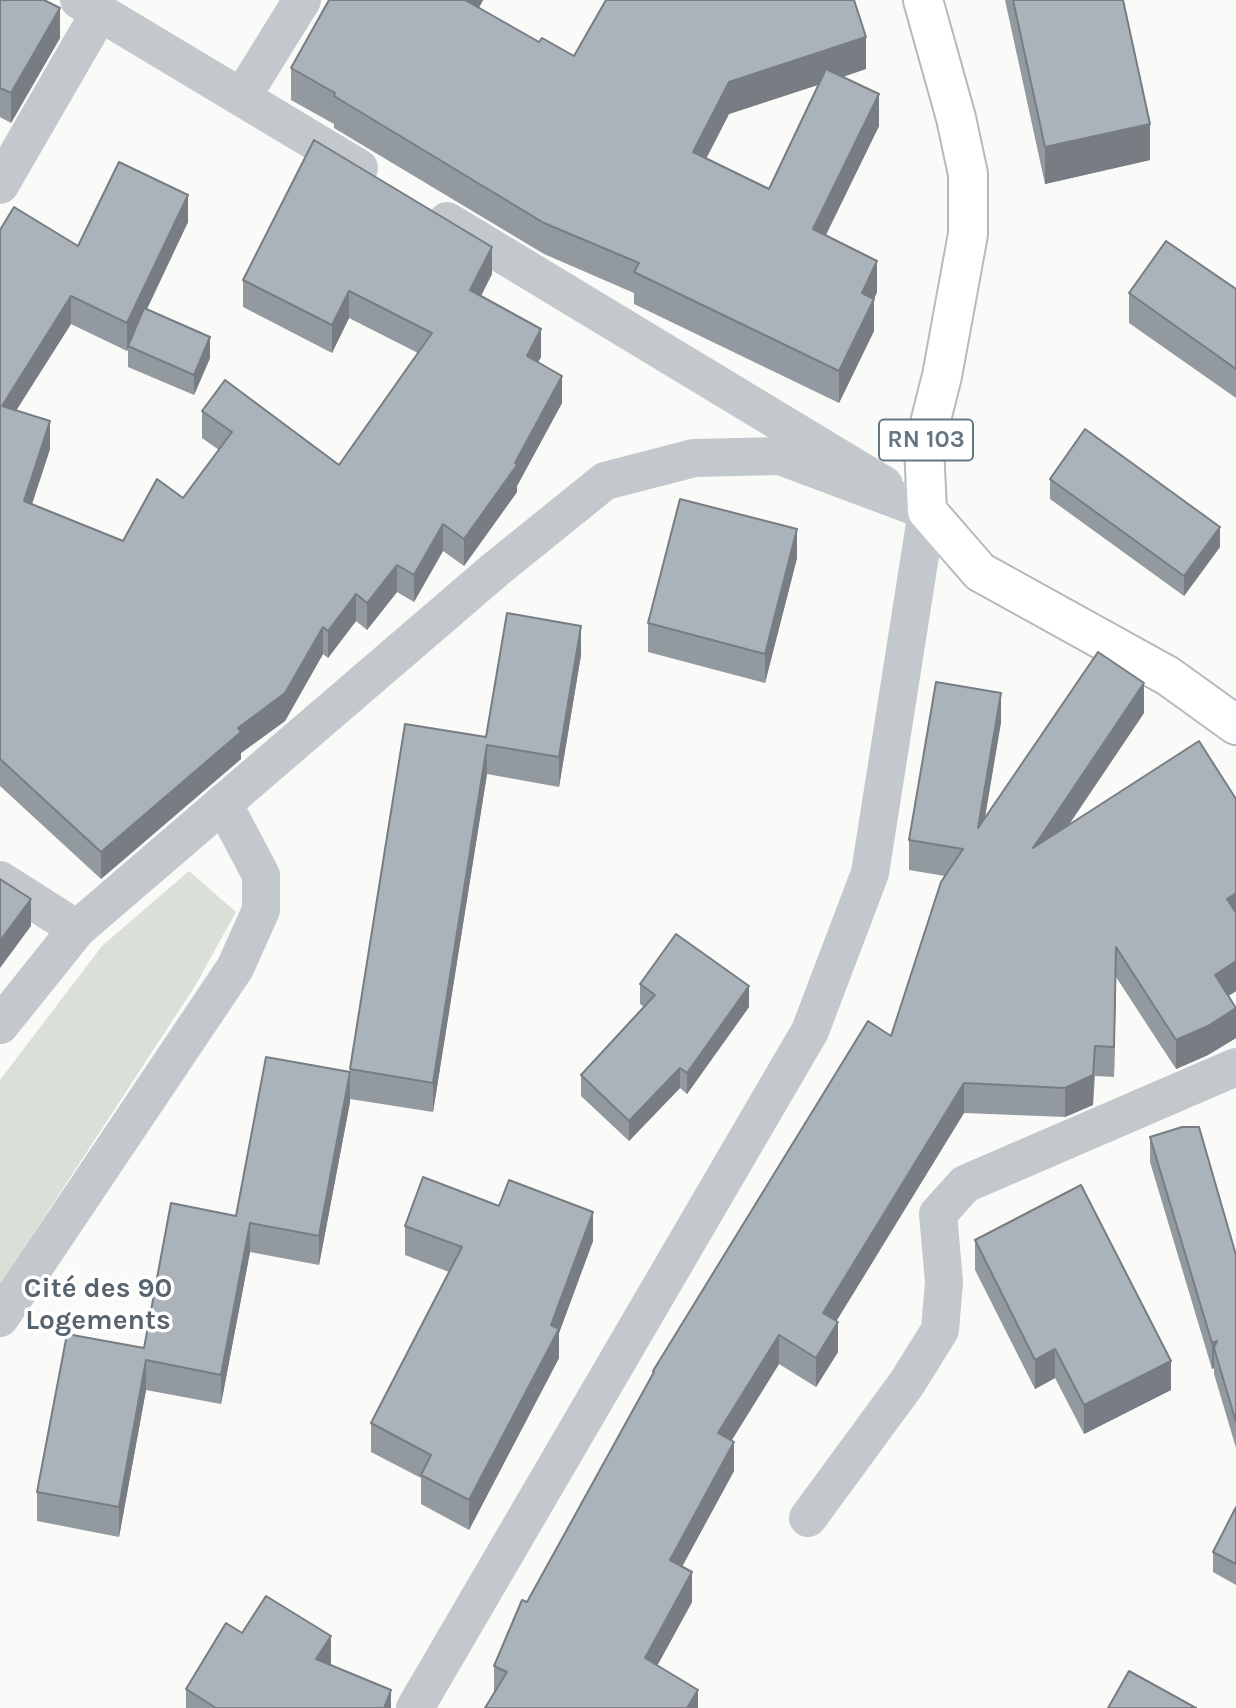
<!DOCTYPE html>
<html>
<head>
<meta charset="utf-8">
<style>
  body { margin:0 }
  canvas { display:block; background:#fafaf8 }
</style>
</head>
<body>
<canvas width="1236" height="1708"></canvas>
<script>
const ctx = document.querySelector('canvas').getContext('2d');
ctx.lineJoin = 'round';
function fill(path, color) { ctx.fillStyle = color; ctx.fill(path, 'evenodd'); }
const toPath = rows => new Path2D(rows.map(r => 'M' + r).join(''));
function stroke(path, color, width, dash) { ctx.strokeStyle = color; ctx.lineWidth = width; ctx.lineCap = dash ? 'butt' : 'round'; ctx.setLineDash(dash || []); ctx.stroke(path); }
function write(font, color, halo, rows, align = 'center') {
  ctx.font = font + ' Karla,sans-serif'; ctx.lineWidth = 7; ctx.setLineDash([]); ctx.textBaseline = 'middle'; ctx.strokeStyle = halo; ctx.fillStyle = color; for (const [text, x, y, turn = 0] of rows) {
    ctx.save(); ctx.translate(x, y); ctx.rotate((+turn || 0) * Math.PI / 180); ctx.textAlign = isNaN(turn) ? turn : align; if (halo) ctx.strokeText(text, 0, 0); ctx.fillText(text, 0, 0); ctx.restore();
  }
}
fill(toPath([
  [189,871,236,912,195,986,0,1285,0,1080,102,946]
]), '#dadfd7');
const primary = toPath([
  [923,0,956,118,968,174,968,234,942,376,924,447,927,511,980,572,1168,676,1236,725]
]);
stroke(primary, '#b5babe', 42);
stroke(toPath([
  [79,0,359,168],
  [242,97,302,0],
  [0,185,100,12],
  [447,221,884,485],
  [0,880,77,929],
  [0,1318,235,968,261,910,261,875,223,803],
  [808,1518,907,1383,940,1330,944,1282,938,1214,965,1184,1236,1067]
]), '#c3c8cc', 38);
stroke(toPath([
  [0,1025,77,929,496,569,605,481,694,458,780,456,927,511,870,873,810,1031,415,1708]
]), '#c3c8cc', 38);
stroke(primary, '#fff', 38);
fill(toPath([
  [0,0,60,38,11,123,0,117],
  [329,0,483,0,479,8,539,42,574,56,866,69,843,77,879,126,826,235,877,292,874,299,874,331,839,403,634,304,634,293,544,254,334,128,334,124,291,100,291,68],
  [818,85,769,189,706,159,729,114],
  [1005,0,1123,0,1150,160,1045,184],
  [188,222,147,309,210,358,194,395,128,367,128,348,127,351,71,324,16,410,50,449,32,504,123,541,183,498,219,450,202,438,202,411,339,465,418,353,349,318,332,353,243,307,243,280,492,274,481,296,541,357,538,362,562,403,517,486,517,492,464,566,443,551,414,602,397,592,367,630,356,621,328,658,323,654,285,721,241,753,241,759,101,879,0,786,0,230,78,246],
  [1236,289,1236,398,1129,323,1129,293],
  [1050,479,1220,547,1184,596,1050,499],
  [797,558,765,683,648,652,648,623],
  [581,655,559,787,487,774,433,1112,350,1099,350,1069,486,737],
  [1144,713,1068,826,1236,799,1236,991,1228,996,1236,1038,1208,1055,1176,1069,1116,977,1114,1077,1095,1076,1093,1105,1065,1117,964,1113,836,1321,838,1352,816,1387,779,1364,732,1440,734,1471,682,1566,692,1602,657,1666,698,1708,494,1694,494,1666,527,1602,653,1375,653,1371,891,1036,945,876,909,870,909,840,1001,722,985,818],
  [640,984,749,1007,687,1094,680,1088,629,1141,581,1096,581,1075,644,1007,640,1004],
  [350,1102,319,1265,250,1252,221,1404,146,1390,119,1537,37,1521,37,1492,144,1348,236,1216],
  [1150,1137,1236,1255,1236,1448,1214,1374,1214,1368,1212,1369,1150,1162],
  [405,1226,593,1241,559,1333,559,1358,469,1530,421,1504,421,1478,371,1452,371,1423,449,1272,405,1255],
  [975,1240,1171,1390,1084,1434,1055,1378,1035,1389,975,1270],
  [1236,1507,1236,1585,1213,1572,1213,1552],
  [242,1633,331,1665,391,1708,186,1708,186,1689]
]), '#929a9f');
fill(toPath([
  [465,0,483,0,465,32],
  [60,8,60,38,11,123,11,93],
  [866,37,866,69,729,114,693,184,693,152,729,82],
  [879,94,879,126,813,261,813,229],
  [1150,124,1150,160,1045,184,1045,147],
  [188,195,188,222,127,351,127,323],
  [492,247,492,274,470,317,470,290],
  [877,261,877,292,862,325,862,293],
  [349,291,349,318,332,353,332,325],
  [71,296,71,324,2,433,2,406],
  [874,299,874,331,839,403,839,371],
  [541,329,541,357,527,383,527,356],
  [210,337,210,358,194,395,194,375],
  [562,376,562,403,517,486,517,492,464,566,464,539,515,463],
  [50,421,50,449,24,528,24,501],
  [443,524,443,551,414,602,414,575],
  [1220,527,1220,547,1184,596,1184,576],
  [797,529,797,558,765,683,765,654],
  [397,565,397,592,367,630,367,603],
  [356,594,356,621,328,658,328,631],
  [581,626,581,655,559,787,559,757],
  [323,627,323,654,285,721,241,753,241,759,101,879,101,852,238,728],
  [1144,683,1144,713,1033,878,1033,848],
  [1001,693,1001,722,978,857,978,828],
  [487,745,487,774,433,1112,433,1083],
  [1236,893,1236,922,1227,899],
  [31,899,31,926,0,968,0,941],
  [1116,947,1116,977,1114,1077,1114,1047],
  [1236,961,1236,991,1215,1005,1215,975],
  [749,986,749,1007,687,1094,687,1073],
  [1236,1008,1236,1038,1208,1055,1176,1069,1176,1040],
  [1095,1046,1093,1105,1065,1117,1065,1088],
  [680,1068,680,1088,629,1141,629,1121],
  [350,1072,350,1102,319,1265,319,1236],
  [964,1083,964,1113,823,1343,823,1313],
  [593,1212,593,1241,559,1333,559,1358,469,1530,469,1500,551,1325],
  [250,1223,250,1252,221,1404,221,1375],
  [838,1322,838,1352,816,1387,816,1358],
  [779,1335,779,1364,718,1462,718,1433],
  [1217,1341,1214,1348,1214,1368,1212,1369,1212,1343],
  [1055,1349,1055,1378,1035,1389,1035,1360],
  [146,1360,146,1390,119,1537,119,1507],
  [1171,1361,1171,1390,1084,1434,1084,1405],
  [734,1442,734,1471,670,1589,670,1560],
  [692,1572,692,1602,645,1688,645,1658],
  [331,1636,331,1665,316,1659],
  [391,1690,391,1708,384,1708],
  [698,1690,698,1708,687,1708]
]), '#777d82');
const building = toPath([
  [0,0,44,0,60,8,11,93,0,88,0,0],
  [329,0,465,0,539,42,542,38,574,56,606,0,854,0,866,37,729,82,693,152,769,189,826,69,879,94,813,229,877,261,862,293,874,299,839,371,634,272,639,263,544,223,334,96,335,93,291,68,329,0],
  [1013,0,1123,0,1150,124,1045,147,1013,0],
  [314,140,492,247,470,290,541,329,527,356,562,376,515,463,517,465,464,539,443,524,414,575,397,565,367,603,356,594,328,631,323,627,285,693,238,728,241,732,101,852,0,759,0,230,14,207,78,246,119,162,188,195,127,323,71,296,2,406,50,421,24,501,123,541,157,479,183,498,232,432,202,411,225,380,339,465,432,333,349,291,332,325,243,280,314,140],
  [1166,241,1236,289,1236,369,1129,293,1166,241],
  [144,308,210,337,194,375,128,346,144,308],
  [1085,429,1220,527,1184,576,1050,479,1085,429],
  [680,499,797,529,765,654,648,623,680,499],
  [507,613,581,626,559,757,487,745,433,1083,350,1069,405,724,486,737,507,613],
  [1098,652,1144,683,1033,848,1199,741,1236,799,1236,893,1227,899,1236,913,1236,961,1215,975,1236,1008,1208,1026,1176,1040,1116,947,1114,1047,1095,1046,1093,1075,1065,1088,964,1083,823,1313,838,1322,816,1358,779,1335,718,1433,734,1442,670,1560,692,1572,645,1658,698,1690,687,1708,485,1708,507,1672,494,1666,522,1600,527,1602,654,1372,653,1371,868,1021,891,1036,941,882,963,849,909,840,936,682,1001,693,978,828,1098,652],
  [0,879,31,899,0,941,0,879],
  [676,934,749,986,687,1073,680,1068,629,1121,581,1075,655,995,640,984,676,934],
  [266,1057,350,1072,319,1236,250,1223,221,1375,146,1360,119,1507,37,1492,67,1334,144,1348,171,1203,236,1216,266,1057],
  [1182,1127,1199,1127,1236,1255,1236,1422,1214,1348,1217,1341,1212,1343,1150,1137,1182,1127],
  [423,1177,499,1206,509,1180,593,1212,551,1325,559,1329,469,1500,421,1475,431,1455,371,1423,462,1247,405,1226,423,1177],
  [1081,1185,1171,1361,1084,1405,1055,1349,1035,1360,975,1240,1081,1185],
  [1236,1507,1236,1564,1213,1552,1236,1507],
  [266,1596,331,1636,316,1659,391,1690,384,1708,216,1708,186,1689,226,1623,242,1633,266,1596],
  [1129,1671,1196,1708,1108,1708,1129,1671]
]);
fill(building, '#aab3b9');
stroke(building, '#777d82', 2);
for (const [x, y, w] of [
  [926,440,94]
]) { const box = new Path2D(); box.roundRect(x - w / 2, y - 20.5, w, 41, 5); ctx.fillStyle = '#fff'; ctx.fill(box); stroke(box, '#657683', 2); }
write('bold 24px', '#657683', null, [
  ["RN 103",926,440]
]);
write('bold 28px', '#57646e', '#fff', [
  ["Cité des 90",98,1289],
  ["Logements",98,1321]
]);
</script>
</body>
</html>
